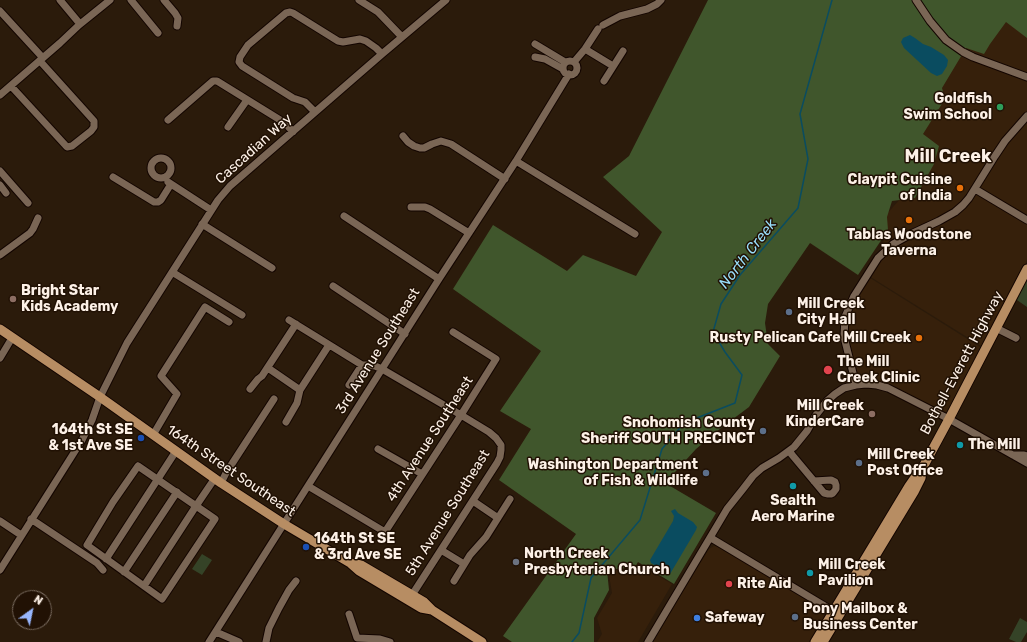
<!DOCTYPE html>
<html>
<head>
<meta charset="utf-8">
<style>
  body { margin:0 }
  #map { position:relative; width:1027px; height:642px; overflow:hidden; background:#2b1b0b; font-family:Rubik,sans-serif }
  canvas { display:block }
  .north { position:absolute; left:12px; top:590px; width:40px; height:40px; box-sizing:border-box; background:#211104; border:1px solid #796b5f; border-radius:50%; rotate:33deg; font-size:11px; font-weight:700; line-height:16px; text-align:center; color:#fdf1e7 }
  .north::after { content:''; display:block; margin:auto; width:14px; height:18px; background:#98b6fd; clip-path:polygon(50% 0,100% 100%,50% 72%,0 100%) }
</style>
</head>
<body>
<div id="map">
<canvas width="1027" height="642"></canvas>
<div class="north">N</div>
</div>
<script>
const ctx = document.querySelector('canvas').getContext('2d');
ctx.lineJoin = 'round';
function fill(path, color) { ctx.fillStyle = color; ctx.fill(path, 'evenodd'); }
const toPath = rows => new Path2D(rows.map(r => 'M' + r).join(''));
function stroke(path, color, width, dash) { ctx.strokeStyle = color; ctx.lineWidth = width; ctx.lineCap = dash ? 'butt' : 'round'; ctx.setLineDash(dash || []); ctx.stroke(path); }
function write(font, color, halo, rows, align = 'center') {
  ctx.font = font + ' Rubik,sans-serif'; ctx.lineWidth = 3; ctx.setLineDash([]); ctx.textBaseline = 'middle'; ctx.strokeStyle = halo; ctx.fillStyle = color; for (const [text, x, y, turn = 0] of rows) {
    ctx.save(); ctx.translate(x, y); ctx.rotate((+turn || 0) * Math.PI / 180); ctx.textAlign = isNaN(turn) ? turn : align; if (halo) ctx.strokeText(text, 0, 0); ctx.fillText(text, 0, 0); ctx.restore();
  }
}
fill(toPath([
  [1027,5,1027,259,1025,267,983,347,869,276,878,261,882,244,887,234,884,217,902,197,917,125,964,43],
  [867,276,985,350,949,419,888,388,856,385,844,337,845,317],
  [714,546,718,547,820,608,823,611,824,618,810,642,651,642,709,549],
  [638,564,672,584,638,642,597,642,602,634,597,618,612,593,609,575,611,571,635,568]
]), '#36200b');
fill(toPath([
  [1027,274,1027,307,1014,298],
  [202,554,212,560,202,575,192,569],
  [1020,618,1027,622,1027,632,1021,642,1016,642,1009,639]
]), '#354327');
fill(toPath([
  [708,0,1027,0,1027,38,1006,22,990,44,984,54,966,48,942,88,945,99,923,134,939,146,934,164,915,198,892,201,887,217,888,230,858,275,810,243,768,304,765,323,768,344,780,356,749,407,721,428,696,449,665,483,716,513,674,584,638,562,635,567,607,570,609,590,594,618,594,642,512,642,503,636,576,534,499,480,531,429,500,411,541,351,453,289,493,225,567,271,583,255,636,276,662,232,603,177,629,156]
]), '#40562c');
fill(toPath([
  [910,35,915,38,923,44,931,47,944,55,948,60,947,66,942,74,937,76,931,73,904,48,901,42,903,38],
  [675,509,678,513,693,522,697,527,696,530,670,574,651,563,650,560,673,521,674,516,671,511]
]), '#0a4c60');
stroke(toPath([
  [572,642,579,633,591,578,640,520,662,449,684,423,735,403,742,375,725,352,713,332,721,304,740,275,798,208,808,159,800,114,832,0]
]), '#0a4c60', 1.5);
const minor = toPath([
  [60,0,80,24],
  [131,0,158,33],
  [164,0,175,13,178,18,177,26],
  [359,0,378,12,402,37],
  [916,0,930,21,946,40,963,52,973,57,1027,77],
  [0,11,43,58],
  [603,25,620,16,647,9,657,4,661,0],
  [535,44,565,62],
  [585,49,613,66],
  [535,57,545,59,563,69],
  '563 68a7 7 0 1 1 14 0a7 7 0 1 1-14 0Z',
  [574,62,585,49,598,29],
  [604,81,623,51],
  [11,86,67,147,72,146,91,131,94,127,94,121,40,61],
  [0,95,60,43,79,25,110,0],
  [315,112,305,102,293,98,242,66,239,62,240,57,248,45,286,13,290,12,293,13,338,41,343,42,360,39,366,41,376,48,382,54],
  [168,120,213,81,217,81,285,123,293,132],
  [228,127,247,100],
  [403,136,408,142,414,146,420,148,424,148,432,144,441,141,451,144,505,179],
  '151 168a10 10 0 1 1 20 0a10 10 0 1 1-20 0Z',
  [516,161,635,234],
  [0,171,28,203],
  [113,177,154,202,158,202,161,200,171,184],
  [168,182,211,210],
  [0,185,6,193],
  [975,189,1027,220],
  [411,207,425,207,430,209,469,233],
  [344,216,439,279],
  [202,224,272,268],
  [0,255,30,233,33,229,38,218],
  [172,272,242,315],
  [333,286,405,334],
  [289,320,362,365,368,365,375,366,382,369,461,415,489,432,496,438,501,445,501,450,500,457,497,463,412,595],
  [996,328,1016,338],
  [0,358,12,338],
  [268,368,300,390],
  [349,385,362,365],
  [856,385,844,337,845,317,854,296,878,258,893,244,913,233,939,221,955,212,963,205,969,198,995,156,1005,141,1027,116],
  [250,389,258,379,262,376,296,324],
  [286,422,297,403,300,390,329,345],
  [153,435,177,394,161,376,205,307,229,322],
  [378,449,422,474],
  [789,451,793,456,824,493,828,494,831,494,833,493,836,489,836,485,835,482,831,480,814,481],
  [1013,455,1024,455,1027,456],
  [138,466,215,519,162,599,87,545,113,502,138,466],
  [221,483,226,473,274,399],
  [308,486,385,532,461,415,496,359,453,332],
  [473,501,498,518],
  [31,519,97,563,103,570],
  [0,521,21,535],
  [711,538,833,611],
  [441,550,464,564],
  [106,559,176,451],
  [0,570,82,440,92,420,100,397,127,343,218,200,230,186,382,54,446,0],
  [124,572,177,492],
  [454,581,470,555,486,537,510,499],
  [144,586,196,506,215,478],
  [349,614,357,638,380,639,390,642],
  [216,632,239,642],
  [209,642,439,279,516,161,569,74],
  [266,642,269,628,279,608,289,590,296,581],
  [648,642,727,509,743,489,753,476,762,468,779,458,794,447,807,431,816,415,827,401,835,394,844,388,856,385,866,384,877,385,888,388,949,419,1027,463]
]);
const major = toPath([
  [0,329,100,397,221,483,284,524,350,563,359,571,421,608,432,610],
  [350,563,361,565,424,602,432,610,482,642],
  [815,642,909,486,916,476,922,469,949,419,1027,269],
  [823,642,914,492,921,478,922,472]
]);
stroke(minor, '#130500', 9);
stroke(major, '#130500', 11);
stroke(minor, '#7a6655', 7);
stroke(major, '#b78d63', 9);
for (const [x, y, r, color] of [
  [1000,107,4,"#2e9e5b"],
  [960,188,4,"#e8710a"],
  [909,220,4,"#e8710a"],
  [13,299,4,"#8d6e63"],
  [789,312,4,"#5c6f8a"],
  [919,338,4,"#e8710a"],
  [828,370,5,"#e0444e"],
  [872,414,4,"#8d6e63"],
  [763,431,4,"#5c6f8a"],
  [141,438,4,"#1a4fb4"],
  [960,445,4,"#0f9aa8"],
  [859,463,4,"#5c6f8a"],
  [706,473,4,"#5c6f8a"],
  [793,486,4,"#0f9aa8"],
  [306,547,4,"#1a4fb4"],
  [516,562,4,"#6b7280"],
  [810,573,4,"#0f9aa8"],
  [729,584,4,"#e0444e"],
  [795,617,4,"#5c6f8a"],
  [697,618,4,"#3f7fe0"]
]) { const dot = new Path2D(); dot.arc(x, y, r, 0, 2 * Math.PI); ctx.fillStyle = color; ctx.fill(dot); stroke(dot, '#211104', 1.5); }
write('bold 14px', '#fdf1e7', '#211104', [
  ["Goldfish",992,99,"right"],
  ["Swim School",992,115,"right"],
  ["Claypit Cuisine",952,180,"right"],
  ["of India",952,196,"right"],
  ["Tablas Woodstone",909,235,"center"],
  ["Taverna",909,251,"center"],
  ["Bright Star",21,291],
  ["Kids Academy",21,307],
  ["Mill Creek",797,304],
  ["City Hall",797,320],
  ["Rusty Pelican Cafe Mill Creek",911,338,"right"],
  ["The Mill",837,362],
  ["Creek Clinic",837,378],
  ["Mill Creek",864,406,"right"],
  ["KinderCare",864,422,"right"],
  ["Snohomish County",755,423,"right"],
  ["Sheriff SOUTH PRECINCT",755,439,"right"],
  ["164th St SE",133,430,"right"],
  ["& 1st Ave SE",133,446,"right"],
  ["The Mill",968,445],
  ["Mill Creek",867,455],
  ["Post Office",867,471],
  ["Washington Department",698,465,"right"],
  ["of Fish & Wildlife",698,481,"right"],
  ["Sealth",793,501,"center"],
  ["Aero Marine",793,517,"center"],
  ["164th St SE",314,539],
  ["& 3rd Ave SE",314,555],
  ["North Creek",524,554],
  ["Presbyterian Church",524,570],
  ["Mill Creek",818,565],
  ["Pavilion",818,581],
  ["Rite Aid",737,584],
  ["Pony Mailbox &",803,609],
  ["Business Center",803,625],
  ["Safeway",705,618]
], 'left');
write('14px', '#fdf1e7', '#211104', [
  ["Cascadian Way",254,149,-42],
  ["3rd Avenue Southeast",378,351,-58],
  ["Bothell-Everett Highway",962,363,-62],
  ["4th Avenue Southeast",430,439,-57],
  ["164th Street Southeast",231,471,34],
  ["5th Avenue Southeast",448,513,-58]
]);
write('italic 15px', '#98ddf9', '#211104', [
  ["North Creek",748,254,-52]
]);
write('bold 18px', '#fdf1e7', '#211104', [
  ["Mill Creek",948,157]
]);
</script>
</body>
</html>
